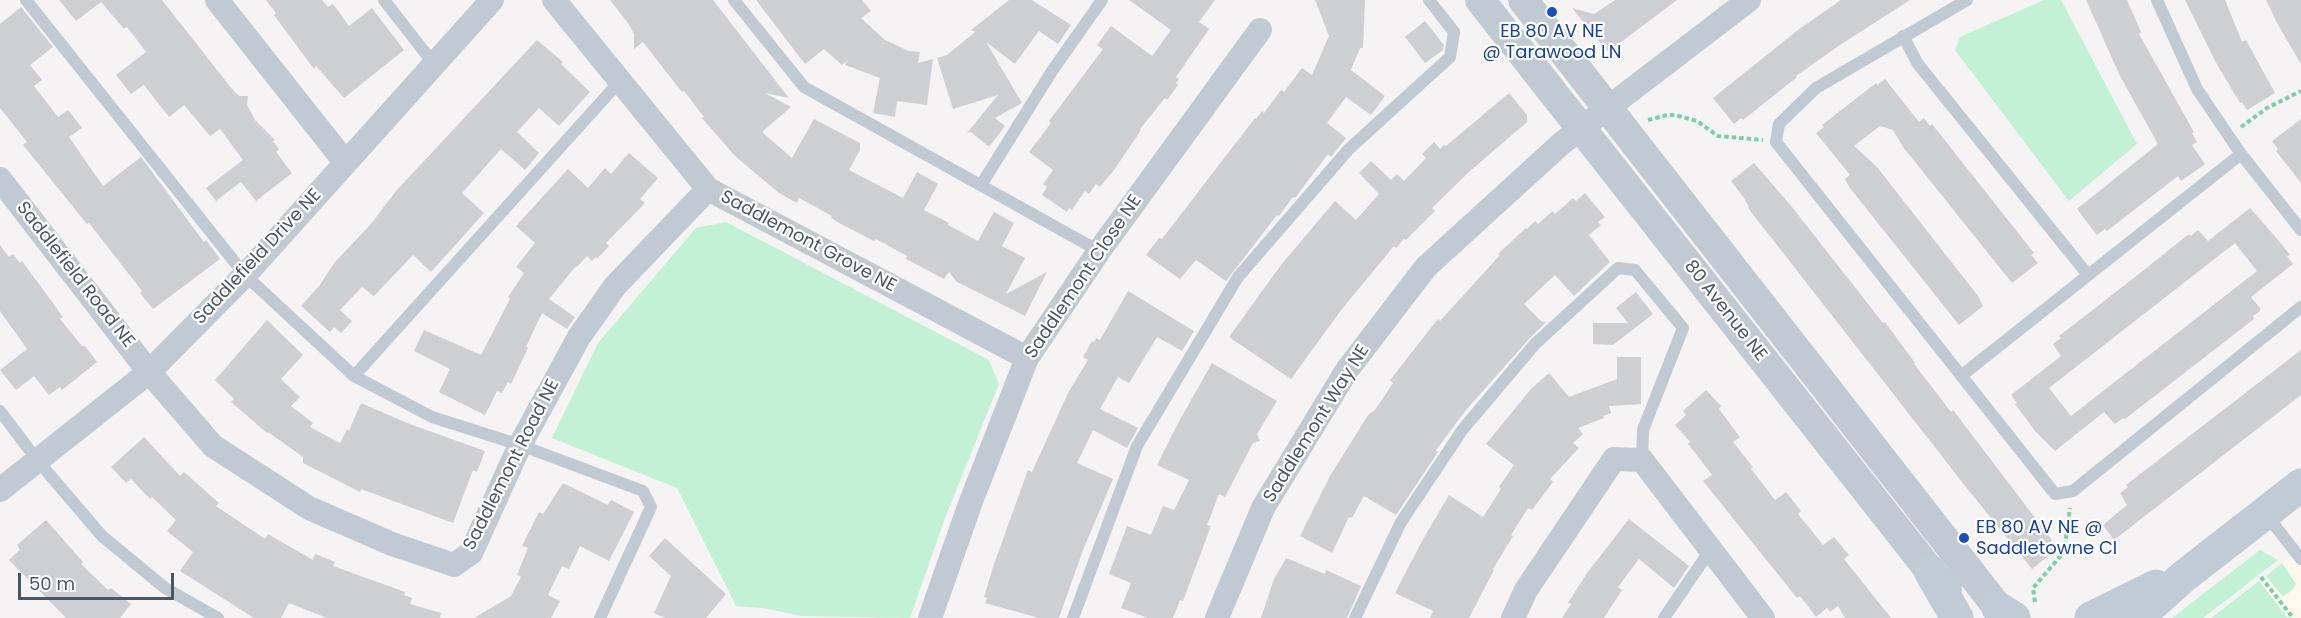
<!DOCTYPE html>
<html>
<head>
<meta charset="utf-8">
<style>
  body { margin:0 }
  #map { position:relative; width:2301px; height:618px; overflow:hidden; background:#f5f3f3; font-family:Poppins,sans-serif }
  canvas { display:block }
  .scale { position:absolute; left:18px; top:573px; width:156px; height:27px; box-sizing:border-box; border:3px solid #4a5661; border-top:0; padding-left:8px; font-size:18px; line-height:21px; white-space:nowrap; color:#4a5661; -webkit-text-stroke:4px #fff; paint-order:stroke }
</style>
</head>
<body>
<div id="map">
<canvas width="2301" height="618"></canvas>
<div class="scale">50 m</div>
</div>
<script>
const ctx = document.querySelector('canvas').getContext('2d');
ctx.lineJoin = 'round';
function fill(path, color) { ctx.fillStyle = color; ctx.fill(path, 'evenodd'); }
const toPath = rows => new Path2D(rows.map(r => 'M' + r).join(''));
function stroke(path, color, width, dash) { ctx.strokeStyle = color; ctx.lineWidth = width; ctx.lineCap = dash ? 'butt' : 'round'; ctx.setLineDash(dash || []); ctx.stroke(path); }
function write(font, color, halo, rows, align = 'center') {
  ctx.font = font + ' Poppins,sans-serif'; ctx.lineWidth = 4.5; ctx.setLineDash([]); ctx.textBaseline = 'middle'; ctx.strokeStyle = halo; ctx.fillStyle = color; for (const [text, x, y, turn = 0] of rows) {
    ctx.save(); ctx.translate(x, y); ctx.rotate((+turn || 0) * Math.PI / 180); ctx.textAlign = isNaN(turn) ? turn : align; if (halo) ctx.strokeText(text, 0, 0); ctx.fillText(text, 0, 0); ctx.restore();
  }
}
fill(toPath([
  [2301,548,2301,618,2211,618,2259,581]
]), '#fdf9ef');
fill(toPath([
  [2044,0,2061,0,2137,144,2069,201,1955,50,1960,37],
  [726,222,989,360,999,384,945,518,910,618,802,616,763,608,736,606,677,488,552,438,598,343,696,228],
  [2260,550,2278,560,2203,618,2172,618],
  [2282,563,2296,584,2293,589,2283,597,2266,576],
  [2259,581,2288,618,2211,618]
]), '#c3f1d5');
fill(toPath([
  [59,0,162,0,232,89,239,96,248,96,247,105,255,120,275,140,273,141,279,149,276,152,292,173,256,201,241,182,216,201,206,188,243,160,220,129,210,136,184,105,169,117,144,85,131,94,116,75,146,52,127,27,124,29,101,2,76,21],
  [266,0,322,0,328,7,333,4,349,26,372,8,404,50,344,98,316,66,314,69,274,15,276,13],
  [610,0,713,0,789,98,765,93,791,107,762,132,792,158,814,119,860,143,860,150,849,170,903,198,917,172,938,184,924,210,949,223,948,225,978,241,994,212,1014,223,1002,246,1025,258,1006,294,1047,272,1025,316,957,282,949,272,944,279,906,259,907,256,876,239,874,241,841,224,831,218,832,216,799,198,797,203,779,193,735,156,702,118,704,117,684,91,682,92,643,42,634,49,634,34,628,23],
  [756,0,862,0,871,11,861,18,885,40,909,51,920,52,918,63,933,59,927,105,897,101,895,117,873,113,880,78,845,65,848,60,842,65,824,49,805,64],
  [1009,0,1032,0,1071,25,1058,44,1039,31,1015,64,986,42,1022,103,995,118,1005,126,989,147,971,132,967,133,998,95,953,109,937,58,947,55,975,32,971,30],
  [1129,0,1215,0,1199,22,1209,29,1176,77,1179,79,1176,83,1178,85,1167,100,1165,98,1140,129,1141,130,1114,170,1100,187,1096,184,1089,194,1085,191,1072,210,1069,208,1067,212,1042,195,1047,187,1043,184,1053,170,1029,152,1051,123,1049,121,1103,49,1097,45,1111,26,1152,56,1171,30],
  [1315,0,1365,0,1363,48,1360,48,1351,70,1385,96,1371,115,1346,97,1327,123,1346,138,1331,157,1328,154,1295,198,1293,197,1279,216,1277,215,1226,281,1196,260,1180,279,1146,255,1159,238,1162,239,1255,118,1256,119,1262,111,1264,113,1281,90,1284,92,1302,68,1312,75,1329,36],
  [1615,0,1677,0,1609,51,1607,51,1572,8,1594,14],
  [1841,0,1910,0,1840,45,1796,76,1797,77,1743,120,1741,118,1734,124,1713,98,1798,30],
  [2086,0,2127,0,2141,32,2139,34,2194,132,2192,133,2197,142,2192,145,2205,164,2181,181,2178,176,2107,231,2105,229,2097,235,2077,209,2158,144,2120,76],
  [2185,0,2225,0,2242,42,2246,40,2275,93,2247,110,2242,102,2240,103,2215,61],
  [2266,0,2301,0,2301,64,2277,23],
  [21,7,53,47,30,65,42,80,34,86,58,117,68,110,82,128,69,137,103,186,141,157,204,242,206,240,220,259,153,309,140,293,142,291,89,223,87,224,23,145,27,142,0,108,0,24],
  [1425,21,1444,45,1443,50,1425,63,1405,37],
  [537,40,563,62,561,64,590,92,559,126,539,108,517,132,539,153,525,170,501,149,462,193,484,213,431,272,413,255,374,296,362,287,340,310,352,321,341,333,334,327,330,332,301,306,319,286,335,262,370,225,396,191],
  [1885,79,1919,122,1924,118,1930,126,1932,124,2034,253,2031,255,2038,263,2012,283,1903,147,1893,130,1880,126,1854,146,1877,167,1978,296,1983,306,1959,325,1850,188,1845,179,1850,175,1816,133,1824,127,1822,125,1876,83,1877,85],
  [1509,93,1527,115,1527,122,1470,171,1432,208,1435,211,1406,240,1404,239,1396,248,1394,246,1342,309,1291,379,1229,337,1281,265,1335,201,1356,220,1379,194,1359,173,1371,161,1391,180,1397,174,1404,181,1426,158,1422,154,1434,142,1440,149,1444,145,1446,146],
  [2301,119,2301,183,2276,151,2278,149,2272,141],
  [629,153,658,178,640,199,645,203,606,243,609,246,597,259,596,257,592,261,587,256,577,267,576,266,549,299,575,317,567,329,542,313,526,347,528,348,511,384,508,382,502,393,497,391,485,415,439,392,450,369,414,351,424,330,481,355,510,299,508,297,524,273,516,267,535,243,516,226,568,169,588,188,605,168,611,174],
  [1754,163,1792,207,1883,323,1885,322,1915,363,1914,364,1951,412,1953,410,2052,540,2051,542,2057,549,2032,569,1966,487,1748,208,1749,207,1744,198,1731,181],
  [1585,193,1605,217,1598,222,1601,225,1589,235,1610,262,1574,296,1555,275,1524,304,1542,322,1546,322,1529,339,1466,410,1436,450,1438,452,1396,515,1364,496,1352,518,1349,517,1332,553,1300,536,1330,476,1368,415,1375,410,1393,383,1390,380,1438,319,1440,321,1500,255,1498,254,1526,228,1527,229,1535,221,1538,224,1553,211,1555,214,1573,198,1576,201],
  [2250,208,2279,241,2290,255,2287,256,2293,264,2251,297,2260,308,2260,311,2253,316,2254,319,2125,419,2123,418,2115,424,2104,412,2055,451,2036,432,2015,404,2017,403,2011,395,2061,356,2053,344,2061,338,2059,336,2135,277,2189,234,2191,236,2198,230,2208,241],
  [2235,243,2257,271,2071,416,2049,388],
  [0,245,9,257,13,254,20,263,22,261,63,317,60,319,82,346,85,346,97,362,62,390,60,387,49,395,34,376,16,390,0,370,27,349,0,311],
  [1128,291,1194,331,1182,351,1157,337,1129,383,1118,377,1100,409,1138,428,1127,448,1093,430,1077,463,1113,479,1083,550,1059,618,1039,618,985,603,987,598,984,597,994,564,1028,470,1032,472,1068,393,1088,360,1083,357,1092,341,1094,342,1096,338,1100,340],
  [1636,292,1653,314,1613,345,1593,344,1593,323,1628,323,1616,308],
  [267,320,303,355,281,379,300,397,291,406,313,423,310,427,340,443,347,429,349,431,361,403,407,423,485,451,477,472,473,470,453,523,361,489,360,492,303,463,303,457,268,432,267,433,231,402,234,399,215,380],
  [2301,350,2301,395,2114,540,2103,525,2127,505,2120,493,2128,487,2126,485],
  [1617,357,1641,357,1641,404,1609,406,1611,413,1603,416,1604,418,1578,428,1583,434,1573,443,1579,448,1550,479,1553,482,1532,510,1528,508,1511,535,1513,536,1493,569,1494,570,1469,618,1430,618,1433,611,1395,593,1422,541,1449,495,1483,517,1501,489,1499,487,1514,465,1486,444,1531,389,1549,373,1569,397,1617,379],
  [1212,363,1277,401,1257,434,1260,441,1253,443,1225,497,1219,494,1207,525,1211,526,1183,601,1180,600,1173,618,1148,618,1121,608,1131,583,1109,574,1127,526,1151,535,1163,506,1174,510,1189,480,1157,465,1177,425],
  [1706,390,1721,406,1719,409,1740,437,1733,442,1753,467,1751,469,1775,500,1786,492,1801,511,1798,514,1823,545,1834,537,1849,555,1844,559,1891,618,1845,618,1838,606,1830,612,1827,608,1816,617,1800,596,1797,598,1703,481,1712,475,1688,444,1690,442,1675,425,1686,415,1683,411],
  [144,437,180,476,184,472,219,503,216,506,265,539,268,534,313,560,315,554,335,562,333,566,405,592,404,595,412,598,410,604,441,613,440,618,327,618,289,603,281,618,254,618,180,571,193,552,167,531,176,520,152,497,150,499,131,479,126,483,111,467],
  [563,483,608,505,611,500,634,512,609,561,580,546,569,569,562,566,548,595,560,601,551,618,474,618,511,596,521,577,517,575,528,548,522,546,539,512,543,514],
  [1629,519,1689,566,1674,588,1639,559,1618,587,1622,590,1604,618,1562,618,1571,604,1568,603,1587,573],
  [46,520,83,562,81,564,108,590,111,588,131,604,120,618,66,618,9,560,20,550,17,545],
  [665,538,726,594,706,618,665,618,654,613,671,576,649,556],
  [1286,558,1325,574,1326,570,1361,586,1347,618,1261,618,1274,579]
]), '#cdcfd5');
stroke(toPath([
  [1648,120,1667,115,1675,115,1697,121,1718,136,1763,140],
  [2241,127,2267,108,2301,91],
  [2261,577,2293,618],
  [2035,602,2033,588,2064,552,2070,508]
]), '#7ad0a6', 4, [4.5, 3]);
stroke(toPath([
  [26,0,245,275,354,376,432,417,520,445,643,491,651,507,600,618],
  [384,0,434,64],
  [734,0,804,87,1099,251],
  [1967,0,1816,88,1779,124,1776,142,2055,494,2073,491,2301,307],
  [2157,0,2197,89,2241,154,2301,230],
  [1903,36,1918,64,2088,275],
  [981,185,1052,71,1102,0],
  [354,376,620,81],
  [1961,376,2241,154],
  [0,411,37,460,102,536,165,588,218,618],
  [2265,513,2301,559],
  [1073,618,1137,446,1238,277,1349,149,1450,57,1454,32,1429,0],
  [1355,618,1401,522,1463,429,1535,344,1618,268,1635,270,1683,328,1643,430,1642,460],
  [1664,618,1711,549]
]), '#c1cad2', 12);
stroke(toPath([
  [217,0,345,162],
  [554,0,708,189,1027,358],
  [0,179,149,372,213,446,309,508,392,544,454,565,471,553,520,445,579,337,615,286,708,189],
  [0,490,149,372,245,275,492,0],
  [930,618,970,504,1027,358,1099,251,1260,30],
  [1217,618,1263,508,1347,370,1426,267,1562,143,1749,0],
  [1513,618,1526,590,1614,459,1642,460,1763,618]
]), '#c1cad2', 24);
stroke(toPath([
  [1480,0,1930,571,1947,589],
  [1523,0,2006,618]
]), '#c1cad2', 30);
stroke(toPath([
  [1930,571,1957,618],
  [1998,608,2014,618],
  [2091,618,2156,586],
  [2137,618,2183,577,2301,485]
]), '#c1cbd6', 33);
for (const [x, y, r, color] of [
  [1552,12,6,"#1a4fb4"],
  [1964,538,6,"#1a4fb4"]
]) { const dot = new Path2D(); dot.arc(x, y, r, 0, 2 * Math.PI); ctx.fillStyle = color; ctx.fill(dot); stroke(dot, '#fff', 2); }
write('18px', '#164399', '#fff', [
  ["EB 80 AV NE",1552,32],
  ["@ Tarawood LN",1552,53],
  ["EB 80 AV NE @",1976,528,"left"],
  ["Saddletowne CI",1976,549,"left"]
]);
write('18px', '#4a5661', '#fff', [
  ["Saddlemont Grove NE",808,242,28],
  ["Saddlefield Drive NE",258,257,-47],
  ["Saddlefield Road NE",75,275,52],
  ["Saddlemont Close NE",1084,277,-56],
  ["80 Avenue NE",1725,311,52],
  ["Saddlemont Way NE",1317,424,-58],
  ["Saddlemont Road NE",512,465,-63]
]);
</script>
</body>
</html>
